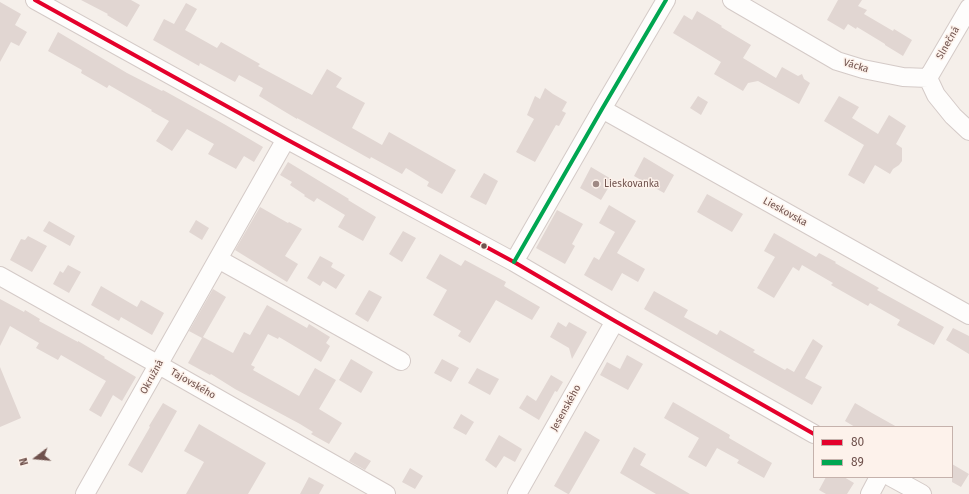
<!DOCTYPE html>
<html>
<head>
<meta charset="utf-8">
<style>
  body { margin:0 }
  #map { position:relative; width:969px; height:494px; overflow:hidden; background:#f5efea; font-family:"Fira Sans",sans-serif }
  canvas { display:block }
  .legend { position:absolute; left:813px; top:426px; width:140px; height:52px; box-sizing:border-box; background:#fdf2eb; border:1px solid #c5b2ac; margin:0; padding:5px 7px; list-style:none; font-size:12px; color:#70524d }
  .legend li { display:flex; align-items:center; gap:8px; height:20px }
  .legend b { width:20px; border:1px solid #c5b2ac }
  .north { position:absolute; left:16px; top:438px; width:40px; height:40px; -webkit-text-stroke:3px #fdf2eb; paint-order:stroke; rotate:254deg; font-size:11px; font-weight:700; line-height:16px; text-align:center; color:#70524d }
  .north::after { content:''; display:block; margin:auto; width:14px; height:18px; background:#70524d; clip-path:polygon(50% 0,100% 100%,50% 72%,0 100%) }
</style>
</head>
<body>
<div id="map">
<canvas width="969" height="494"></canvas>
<ul class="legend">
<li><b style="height:5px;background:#e4002b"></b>80</li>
<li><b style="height:5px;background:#00a651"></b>89</li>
</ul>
<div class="north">N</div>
</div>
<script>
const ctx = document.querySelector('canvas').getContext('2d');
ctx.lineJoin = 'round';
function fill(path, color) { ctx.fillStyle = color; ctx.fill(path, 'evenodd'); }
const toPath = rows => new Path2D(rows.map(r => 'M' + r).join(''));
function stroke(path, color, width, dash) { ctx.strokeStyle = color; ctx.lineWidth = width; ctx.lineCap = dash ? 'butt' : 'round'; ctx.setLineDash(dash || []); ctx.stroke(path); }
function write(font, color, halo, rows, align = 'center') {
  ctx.font = font + ' "Fira Sans",sans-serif'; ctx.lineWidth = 3; ctx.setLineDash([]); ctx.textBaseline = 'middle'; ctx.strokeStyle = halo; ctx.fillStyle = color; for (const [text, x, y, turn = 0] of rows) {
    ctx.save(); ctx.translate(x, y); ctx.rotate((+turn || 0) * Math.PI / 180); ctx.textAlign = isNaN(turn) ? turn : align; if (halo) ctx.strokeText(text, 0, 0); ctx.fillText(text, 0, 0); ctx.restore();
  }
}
fill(toPath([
  [81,0,131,0,140,5,127,27,107,15,108,14],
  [838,0,862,0,858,6,867,10,864,14,893,31,894,29,912,40,903,56,885,45,885,44,857,27,856,29,848,24,844,30,827,20],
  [0,2,21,14,15,25,27,32,19,46,11,42,0,62],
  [186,3,197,9,185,30,217,48,221,42,260,64,258,66,312,95,327,69,342,78,336,87,365,103,352,128,382,145,389,132,456,170,442,194,427,186,429,182,406,168,402,174,371,157,370,159,297,118,297,119,282,110,259,96,263,88,239,75,235,82,200,63,199,66,153,40,164,19,174,24],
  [697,11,722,26,721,27,751,45,743,58,776,78,782,67,798,76,802,74,804,79,810,83,799,104,758,81,748,83,743,91,714,74,721,62,673,33,684,15,692,20],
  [58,32,127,73,162,91,163,90,224,124,263,147,254,162,244,156,236,169,208,154,214,144,187,129,172,151,156,141,169,121,151,111,152,110,109,85,107,88,81,73,82,70,48,51],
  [545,88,553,94,567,102,562,111,566,113,559,126,556,125,535,162,516,152,534,119,527,115,535,96,540,99],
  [698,96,708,102,701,115,690,108],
  [839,96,859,107,852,118,878,134,889,115,906,126,896,144,902,148,902,161,899,165,893,169,890,174,875,165,864,184,848,175,864,145,824,121],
  [644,157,674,175,664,193,634,176],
  [288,162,349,199,348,200,376,217,363,241,338,227,345,215,317,198,314,202,304,196,305,195,290,185,292,182,280,175],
  [591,167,613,180,601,200,580,188],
  [484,173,498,181,486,205,470,197],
  [707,194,743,214,732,232,697,212],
  [609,205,636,221,617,253,645,269,638,282,622,273,612,291,584,275,594,257,599,260,615,232,599,223],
  [260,207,288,223,289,222,302,229,285,256,298,264,287,282,235,250],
  [557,210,583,224,572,244,575,246,565,264,536,248],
  [196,220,209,228,202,240,189,232],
  [49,221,75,236,70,246,43,231],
  [403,231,416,238,402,262,389,254],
  [774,233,816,257,819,253,836,262,835,263,879,288,877,290,944,327,934,345,897,325,900,320,870,303,868,306,831,285,833,283,802,265,799,271,793,267,774,298,757,288,775,257,764,251],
  [28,236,47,246,32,272,10,260,21,239,25,240],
  [440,254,461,266,465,260,506,282,504,286,540,307,532,320,496,300,470,343,458,336,461,331,433,315,447,290,426,278],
  [320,256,333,263,331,267,345,275,336,289,323,281,320,286,307,278],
  [68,265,81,272,69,293,53,284,60,271,63,273],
  [101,286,137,307,141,300,164,313,152,335,121,317,119,321,91,305],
  [213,289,226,297,203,337,233,353,244,332,250,335,267,305,307,328,309,324,330,337,326,343,330,346,321,362,279,337,278,339,268,334,251,365,255,367,253,370,299,396,315,368,336,380,319,409,342,423,329,444,311,434,313,432,300,424,235,389,211,374,210,375,188,363,202,338,189,331],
  [369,290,382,297,368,322,355,314],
  [654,291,688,310,684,317,717,335,720,330,755,350,753,352,785,370,787,368,794,372,813,339,823,346,805,378,822,387,812,405,736,362,644,309],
  [0,299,24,312,25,310,40,319,39,321,78,342,78,341,105,357,104,358,136,377,122,401,113,395,101,417,89,410,106,381,61,355,58,360,36,348,39,343,10,326,0,346],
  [558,322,566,327,569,322,587,332,572,359,569,348,550,337],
  [953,328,969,336,969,354,946,340],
  [627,355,643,364,628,390,600,375,607,362,620,369],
  [351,359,373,372,361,393,339,380],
  [442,359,459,368,451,382,434,373],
  [0,367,21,418,0,427],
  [477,368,499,379,490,395,468,383],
  [551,375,563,382,557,392,555,391,539,420,519,408,527,395,536,401],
  [673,402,730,435,729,438,772,463,764,478,737,463,739,460,717,448,706,467,688,457,699,438,664,418],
  [163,403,177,411,142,473,128,465,150,427,149,426],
  [855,403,872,413,897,427,855,427,845,421],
  [461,414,474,422,466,435,453,428],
  [199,424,266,463,248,494,186,494,204,462,184,451],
  [585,431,600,440,569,494,568,494,554,486],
  [499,435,522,449,515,462,504,456,496,468,485,460],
  [634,447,646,454,640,465,690,494,656,494,620,473],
  [355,452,371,461,365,470,349,461],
  [952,464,969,474,961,487,952,482],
  [410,468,423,476,415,489,402,482],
  [309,477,324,485,319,494,300,494],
  [826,477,844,477,854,483,847,494,826,494,819,490]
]), '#e1d6d2');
const street = toPath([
  [35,0,286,139,514,262,615,321,814,434],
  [732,0,837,61,863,69,903,77,928,78,936,95,953,116,969,131],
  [928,78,969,8],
  [602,109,969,315],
  [218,259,401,361],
  [514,262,602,109,666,0],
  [0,276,159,365,386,494],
  [891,477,922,494],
  [85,494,286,139],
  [517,494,615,321],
  [870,494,879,477]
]);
stroke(street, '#d4cac7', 20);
stroke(street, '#fefdfc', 18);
stroke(toPath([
  [35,0,286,139,514,262,615,321,814,434]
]), '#e4002b', 4);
stroke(toPath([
  [514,262,602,109,666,0]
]), '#00a651', 4);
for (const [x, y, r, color] of [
  [596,184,4,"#9f8984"],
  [484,246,3.5,"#70524d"]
]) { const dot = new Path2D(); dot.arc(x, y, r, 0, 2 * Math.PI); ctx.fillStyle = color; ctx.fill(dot); stroke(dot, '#fdf2eb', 1.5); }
write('10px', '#70524d', '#fdf2eb', [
  ["Slnečná",948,43,-60],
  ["Vácka",856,66,17],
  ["Lieskovska",785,212,29],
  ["Okružná",152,377,-61],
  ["Tajovského",193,384,30],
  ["Jesenského",566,408,-61]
]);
write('10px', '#70524d', '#fdf2eb', [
  ["Lieskovanka",604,184]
], 'left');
</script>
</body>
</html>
